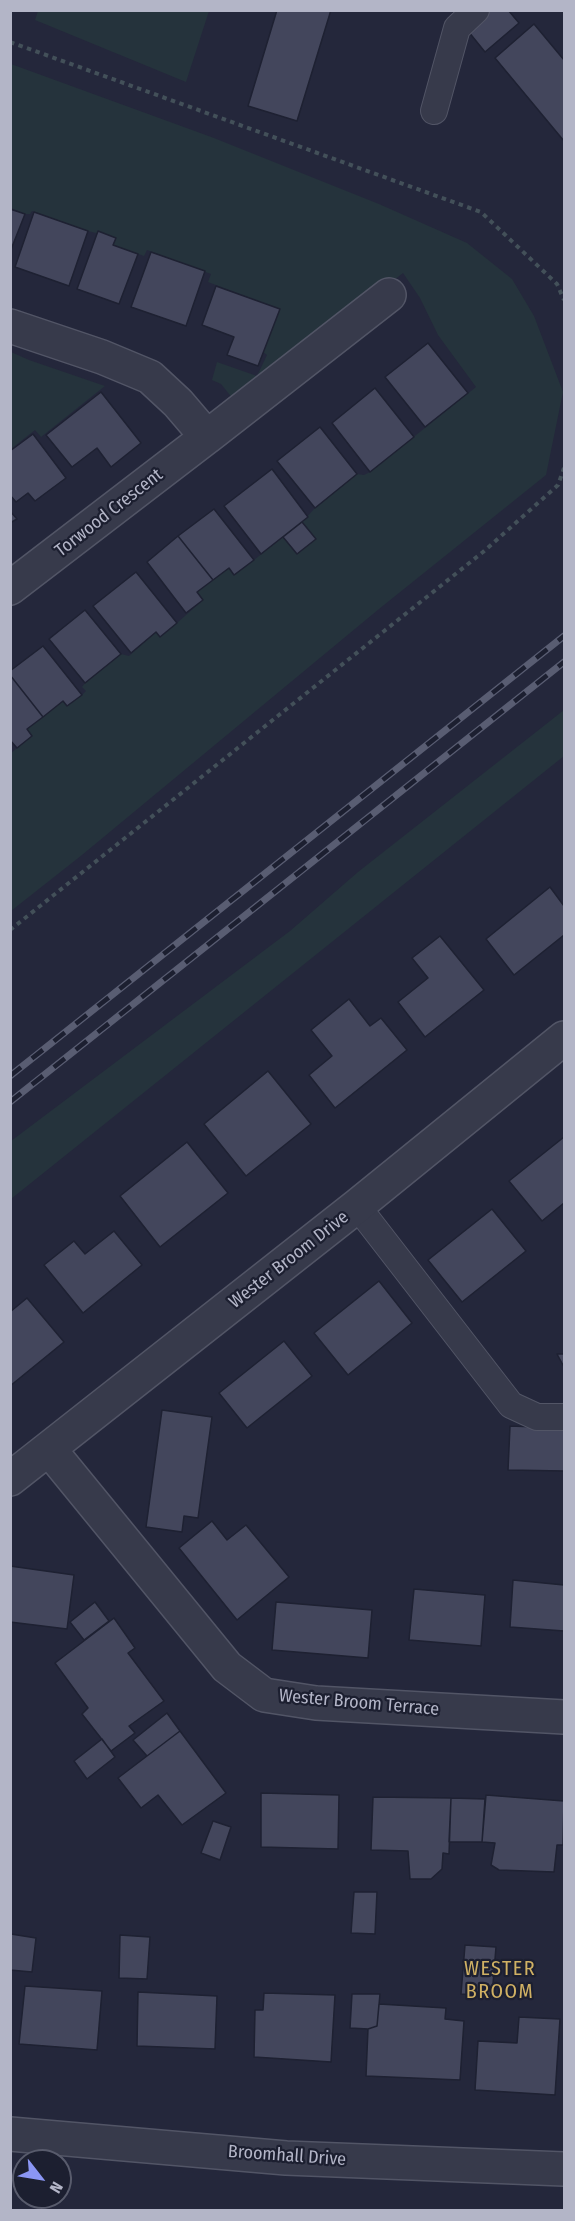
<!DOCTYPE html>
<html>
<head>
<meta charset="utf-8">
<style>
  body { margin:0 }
  #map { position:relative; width:575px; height:2221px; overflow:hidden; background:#24273b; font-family:"Fira Sans Condensed",sans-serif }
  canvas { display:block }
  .frame { position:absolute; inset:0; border:12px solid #b3b5c7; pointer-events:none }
  .north { position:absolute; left:12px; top:2149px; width:60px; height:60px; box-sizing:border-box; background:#1c1f30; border:2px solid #585b6c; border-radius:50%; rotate:121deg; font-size:16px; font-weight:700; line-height:24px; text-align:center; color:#b3b5c7 }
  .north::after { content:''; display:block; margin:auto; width:21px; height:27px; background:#8b96f4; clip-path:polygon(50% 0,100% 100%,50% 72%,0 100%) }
</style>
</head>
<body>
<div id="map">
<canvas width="575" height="2221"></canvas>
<div class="frame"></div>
<div class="north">N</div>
</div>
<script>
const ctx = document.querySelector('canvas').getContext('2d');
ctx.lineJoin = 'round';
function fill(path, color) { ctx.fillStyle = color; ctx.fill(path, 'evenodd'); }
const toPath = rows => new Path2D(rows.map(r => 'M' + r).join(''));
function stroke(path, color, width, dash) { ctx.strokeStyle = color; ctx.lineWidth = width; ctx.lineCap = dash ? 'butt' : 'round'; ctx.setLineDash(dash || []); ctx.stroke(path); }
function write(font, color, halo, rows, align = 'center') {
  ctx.font = font + ' "Fira Sans Condensed",sans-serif'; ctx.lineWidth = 4.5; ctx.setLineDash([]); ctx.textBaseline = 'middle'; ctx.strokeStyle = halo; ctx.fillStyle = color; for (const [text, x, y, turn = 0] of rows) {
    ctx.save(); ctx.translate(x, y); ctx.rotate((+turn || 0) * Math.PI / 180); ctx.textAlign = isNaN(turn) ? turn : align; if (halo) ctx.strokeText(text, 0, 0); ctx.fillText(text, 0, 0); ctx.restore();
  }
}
fill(toPath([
  [38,11,38,10,209,11,186,82,35,20],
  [11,64,214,138,379,204,467,243,512,279,534,316,563,392,546,475,379,609,82,855,11,911,11,753,32,736,27,729,63,701,67,706,82,695,86,691,82,687,85,683,121,654,129,656,156,632,177,623,203,600,197,592,229,568,235,575,283,537,297,554,315,539,302,522,315,508,357,474,364,475,370,472,476,387,438,335,420,298,403,273,237,404,221,384,212,380,217,362,257,376,267,355,263,352,279,309,208,282,211,274,147,250,144,256,113,245,116,238,88,231,32,211,30,214,25,214,11,208],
  [11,352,29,360,105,386,41,437,35,430,11,449],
  [564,710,564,756,11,1199,11,1141,290,931,358,872]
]), '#25333c');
const building = toPath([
  [277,10,331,10,297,121,248,106,277,10],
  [451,10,508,10,519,23,485,52,451,10],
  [534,24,564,60,564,141,495,58,534,24],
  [10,209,25,214,10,252,10,209],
  [34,212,88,231,69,286,15,267,34,212],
  [98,231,116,238,113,245,138,254,119,304,77,289,98,231],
  [151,252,205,271,186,326,131,307,151,252],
  [216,286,280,309,258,366,227,355,234,337,202,325,216,286],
  [428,343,468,393,425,427,385,377,428,343],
  [375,388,414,437,370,472,332,423,375,388],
  [101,392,141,443,111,467,97,448,72,467,46,435,101,392],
  [320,427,357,474,315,508,277,461,320,427],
  [33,434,66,478,35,501,28,493,16,502,10,495,10,451,33,434],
  [272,469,308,517,261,554,224,506,272,469],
  [214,509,254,560,234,575,229,568,213,580,178,536,214,509],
  [10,511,17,519,10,523,10,511],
  [302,522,316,539,297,554,283,537,302,522],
  [178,536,213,580,197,592,203,600,186,613,147,562,178,536],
  [136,572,177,623,160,637,156,632,131,653,93,606,136,572],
  [85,610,121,654,85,683,49,639,85,610],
  [43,646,82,695,67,706,63,701,43,717,10,675,10,671,43,646],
  [10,675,43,717,27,729,32,736,17,748,10,740,10,675],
  [550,887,564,906,564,935,514,975,486,939,550,887],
  [440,936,484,990,425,1037,398,1002,428,978,412,958,440,936],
  [349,999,370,1026,381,1018,407,1050,335,1108,309,1075,332,1056,311,1030,349,999],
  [268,1071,311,1124,246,1176,204,1124,268,1071],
  [564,1137,564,1203,542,1221,509,1181,564,1137],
  [187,1142,228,1193,160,1247,120,1196,187,1142],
  [492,1209,526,1251,462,1302,428,1260,492,1209],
  [114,1231,142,1265,83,1313,44,1265,74,1241,85,1254,114,1231],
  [379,1281,412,1323,348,1375,314,1333,379,1281],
  [27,1298,64,1342,10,1386,10,1312,27,1298],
  [284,1341,312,1376,247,1428,219,1393,284,1341],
  [557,1354,564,1354,564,1367,557,1354],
  [162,1410,212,1417,198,1518,184,1516,182,1532,146,1527,162,1410],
  [510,1426,564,1428,564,1471,508,1470,510,1426],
  [212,1521,227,1540,246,1525,289,1577,237,1620,179,1548,212,1521],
  [10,1566,74,1575,67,1629,10,1622,10,1566],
  [513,1580,564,1585,564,1631,510,1627,513,1580],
  [414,1589,485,1595,481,1646,409,1640,414,1589],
  [95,1602,109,1621,84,1640,70,1622,95,1602],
  [276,1602,372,1610,368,1658,272,1650,276,1602],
  [114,1618,135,1648,128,1653,164,1701,129,1726,135,1733,111,1751,82,1714,88,1708,55,1663,114,1618],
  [167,1713,180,1731,147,1756,133,1740,167,1713],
  [180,1731,226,1793,182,1825,158,1795,141,1808,118,1778,180,1731],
  [102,1739,115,1757,87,1779,74,1761,102,1739],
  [261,1793,339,1795,338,1849,261,1847,261,1793],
  [486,1795,564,1801,563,1845,557,1845,554,1872,499,1870,491,1865,495,1843,482,1842,486,1795],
  [373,1797,451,1798,449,1854,443,1853,442,1869,431,1879,410,1879,408,1851,371,1850,373,1797],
  [451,1798,485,1799,482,1842,449,1842,451,1798],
  [213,1821,231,1827,220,1860,201,1853,213,1821],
  [354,1892,377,1892,375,1934,351,1933,354,1892],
  [11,1934,36,1938,32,1972,10,1970,11,1934],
  [120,1935,150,1937,147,1979,119,1978,120,1935],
  [465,1945,496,1947,492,1996,461,1994,465,1945],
  [25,1986,102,1991,97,2050,19,2044,25,1986],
  [138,1992,217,1996,215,2049,137,2046,138,1992],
  [264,1993,335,1995,331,2062,254,2057,255,2010,263,2010,264,1993],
  [352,1994,380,1994,377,2026,368,2029,350,2028,352,1994],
  [379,2004,446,2008,445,2019,464,2021,460,2080,366,2076,368,2029,377,2026,379,2004],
  [519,2017,560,2019,555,2095,475,2090,478,2041,517,2043,519,2017]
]);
fill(building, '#43465c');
stroke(building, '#1e2132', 1.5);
const service = toPath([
  [434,111,457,28,476,10],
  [357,1206,511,1405,537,1417,564,1417]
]);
const minor = toPath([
  [10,326,102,357,150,377,178,403,207,437,10,588],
  [207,437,389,295],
  [49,1449,227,1667,264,1695,316,1703,564,1717],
  [10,1479,357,1206,564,1038],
  [10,2134,286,2158,564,2169]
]);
stroke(service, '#525566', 28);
stroke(minor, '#525566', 36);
stroke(toPath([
  [10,42,481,212,557,284,564,300],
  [10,930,483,552,558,485,564,468]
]), '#435059', 4, [4.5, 4.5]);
stroke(service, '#373a4b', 26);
stroke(minor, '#373a4b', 33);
const rail = toPath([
  [10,1076,564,636],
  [10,1102,564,662]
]);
stroke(rail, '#595d72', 7);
stroke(rail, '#1c1f30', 4.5, [14]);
write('18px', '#b3b5c7', '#1c1f30', [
  ["Torwood Crescent",109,513,-38],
  ["Wester Broom Drive",289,1260,-38],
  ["Wester Broom Terrace",359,1703,5],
  ["Broomhall Drive",287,2156,4]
]);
ctx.letterSpacing = '1.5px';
write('20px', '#d0b164', '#1c1f30', [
  ["WESTER",500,1969],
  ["BROOM",500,1992]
]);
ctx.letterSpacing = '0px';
</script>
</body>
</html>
